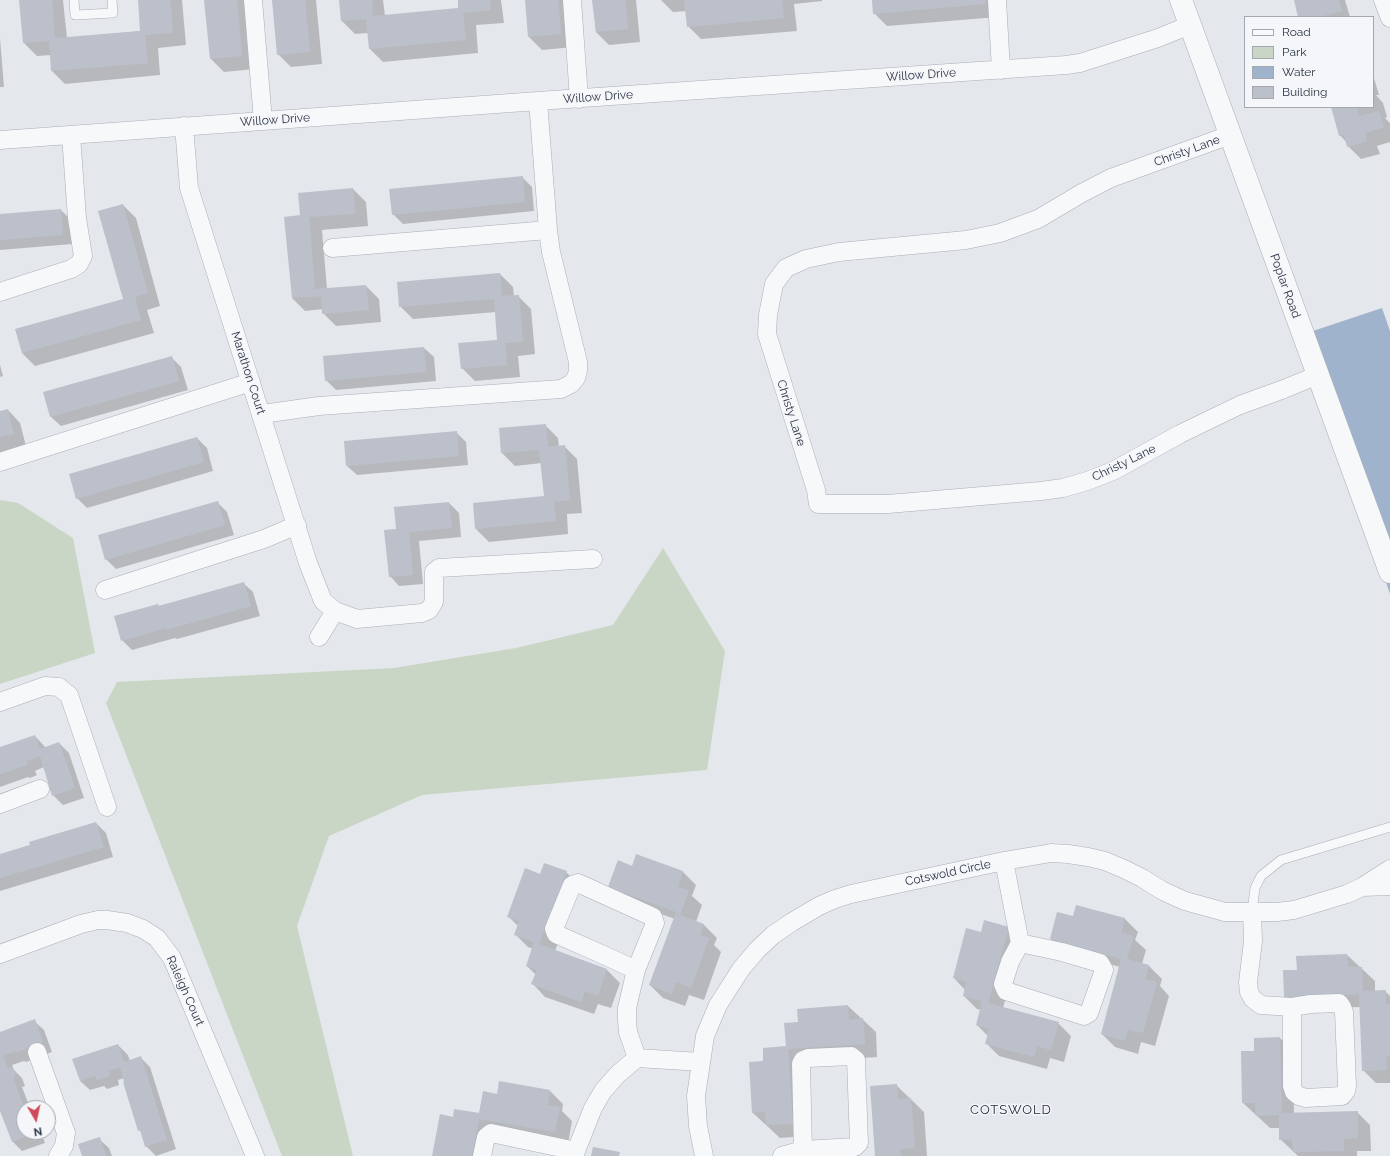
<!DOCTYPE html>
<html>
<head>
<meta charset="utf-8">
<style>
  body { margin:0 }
  #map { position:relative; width:1390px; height:1156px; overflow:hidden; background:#e4e7ec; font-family:Raleway,sans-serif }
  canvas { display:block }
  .legend { position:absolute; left:1244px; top:16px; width:130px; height:92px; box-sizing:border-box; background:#f4f6f9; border:1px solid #a4a8b1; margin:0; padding:5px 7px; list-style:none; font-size:12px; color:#2b3445 }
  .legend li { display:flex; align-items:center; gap:8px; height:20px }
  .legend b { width:20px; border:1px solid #a4a8b1 }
  .north { position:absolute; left:16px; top:1100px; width:40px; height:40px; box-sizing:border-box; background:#f4f6f9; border:1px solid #a4a8b1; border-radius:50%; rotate:171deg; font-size:11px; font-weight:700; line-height:16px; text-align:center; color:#2b3445 }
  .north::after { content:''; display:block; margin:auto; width:14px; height:18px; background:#d1495b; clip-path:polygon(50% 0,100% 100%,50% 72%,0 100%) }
</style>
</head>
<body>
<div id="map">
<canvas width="1390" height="1156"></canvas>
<ul class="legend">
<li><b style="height:5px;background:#f7f8fa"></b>Road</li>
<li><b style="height:11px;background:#c9d6c5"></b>Park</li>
<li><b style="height:11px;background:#9fb4cc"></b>Water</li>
<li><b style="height:11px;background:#bbc0ca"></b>Building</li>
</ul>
<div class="north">N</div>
</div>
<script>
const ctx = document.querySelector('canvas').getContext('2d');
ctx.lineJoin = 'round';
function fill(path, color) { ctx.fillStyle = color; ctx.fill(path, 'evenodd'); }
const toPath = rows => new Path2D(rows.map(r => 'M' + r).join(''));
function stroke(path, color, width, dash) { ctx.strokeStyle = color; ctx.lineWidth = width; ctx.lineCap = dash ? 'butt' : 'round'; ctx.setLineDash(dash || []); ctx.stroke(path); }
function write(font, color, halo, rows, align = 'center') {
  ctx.font = font + ' Raleway,sans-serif'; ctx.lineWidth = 3; ctx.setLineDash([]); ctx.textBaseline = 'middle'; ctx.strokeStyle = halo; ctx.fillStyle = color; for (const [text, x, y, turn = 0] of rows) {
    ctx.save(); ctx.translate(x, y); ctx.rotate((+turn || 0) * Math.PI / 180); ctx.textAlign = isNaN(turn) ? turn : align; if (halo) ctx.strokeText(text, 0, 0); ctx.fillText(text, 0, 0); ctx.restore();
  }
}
fill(toPath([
  [0,500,18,503,73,538,95,653,0,684],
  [663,548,725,651,707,770,422,795,329,836,297,926,353,1156,282,1156,106,703,117,682,394,668,516,648,613,625]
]), '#c9d6c5');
fill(toPath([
  [1382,308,1390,331,1390,594,1307,333]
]), '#9fb4cc');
fill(toPath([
  [20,0,63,0,67,38,141,31,139,0,182,0,186,45,158,48,160,75,65,84,52,71,51,55,37,56,24,43],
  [205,0,248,0,255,69,224,72,211,59],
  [273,0,316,0,322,64,291,67,278,54],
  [340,0,383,0,385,16,459,9,459,0,501,0,504,23,476,25,478,53,383,62,370,49,368,33,355,34,342,21],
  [526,0,569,0,574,47,542,50,529,37],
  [593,0,636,0,640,42,609,45,596,32],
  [661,0,822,0,822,1,794,4,797,31,701,39,688,26,686,11,673,12],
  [873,0,997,0,998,17,887,26,874,13],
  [1295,0,1345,0,1350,17,1299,17],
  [0,38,4,87,0,87],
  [1373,75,1379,95,1376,95,1383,103,1387,117,1385,118,1390,123,1390,142,1377,146,1380,154,1361,159,1348,146,1347,143,1340,135,1332,107,1373,107],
  [522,177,532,187,534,211,403,224,393,214],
  [353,189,366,202,368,226,322,230,327,289,366,286,379,299,381,322,336,326,323,313,323,309,305,311,292,298,301,216],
  [123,205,136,218,160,306,147,310,154,333,35,366,22,353,124,300],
  [61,210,71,220,72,244,0,250,0,215],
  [500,274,513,287,514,296,518,296,531,309,535,354,518,356,520,377,475,381,462,368,498,341,496,312,413,319,400,306],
  [424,348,434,357,436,381,336,390,326,380],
  [171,357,181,367,188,390,61,426,51,417,44,393],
  [0,365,3,376,0,377],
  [8,410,20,423,26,446,0,453,0,412],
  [545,425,558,438,559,447,564,446,577,459,582,513,567,514,568,534,489,542,476,529,545,497,542,463,515,466,502,453],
  [456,432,466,442,468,465,357,475,347,466],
  [197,438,207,448,213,471,87,508,77,498],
  [217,502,227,512,234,535,116,569,106,559],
  [449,503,459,513,461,537,419,541,423,584,399,586,390,576,397,529],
  [243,583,253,592,260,616,177,639,175,638,132,650,122,640,159,606],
  [35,736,46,748,59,743,69,753,84,798,63,805,53,795,44,767,35,771,37,775,30,778,28,777,0,787,0,748],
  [96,823,106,833,113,857,0,891,0,855],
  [637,856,683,872,696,885,692,896,702,905,696,922,704,925,717,938,714,945,721,952,704,1000,689,995,685,1006,663,998,650,985,675,919,622,900,609,887,632,867],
  [566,872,579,885,555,951,607,970,620,983,611,1008,598,1004,594,1014,545,997,533,984,536,975,527,966,533,949,528,947,515,934,518,926,508,916,541,875],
  [1074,918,1125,919,1138,932,1135,940,1146,950,1142,964,1149,966,1162,979,1160,986,1169,996,1155,1046,1141,1042,1138,1054,1115,1047,1102,1034,1120,967,1064,952,1051,939],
  [1009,928,1022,941,1003,1008,1058,1023,1071,1036,1064,1062,1050,1058,1047,1069,999,1056,986,1043,988,1036,977,1025,981,1010,977,1009,964,996,965,990,954,978,982,934],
  [1347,955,1375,981,1375,992,1385,991,1390,996,1390,1083,1376,1083,1363,1070,1360,1007,1298,1009,1285,996,1298,971],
  [848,1006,876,1032,877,1057,801,1062,806,1136,780,1138,753,1113,764,1062,787,1047,799,1023],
  [34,1021,44,1030,52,1052,26,1062,24,1061,12,1065,14,1070,22,1078,25,1086,22,1087,30,1108,24,1108,24,1132,41,1132,45,1143,22,1151,13,1142,0,1108,0,1034],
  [1280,1038,1293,1051,1294,1114,1357,1112,1370,1125,1371,1151,1357,1151,1357,1156,1298,1156,1280,1139,1280,1128,1270,1128,1243,1103,1255,1052],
  [118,1045,128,1055,130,1061,140,1057,150,1067,176,1149,156,1156,146,1146,142,1133,139,1130,124,1078,118,1080,119,1085,107,1089,104,1086,90,1090,80,1081],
  [500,1082,550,1091,563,1104,562,1111,572,1121,568,1144,492,1131,487,1156,433,1156,454,1118,480,1114,498,1095],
  [896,1085,924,1112,927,1156,876,1156],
  [99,1139,109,1148,112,1156,83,1156]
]), '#0003');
fill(toPath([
  [19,0,52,0,55,38,140,31,138,0,170,0,173,33,145,35,148,63,51,71,49,41,23,43],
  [204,0,237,0,242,56,210,59],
  [272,0,305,0,310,52,277,55],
  [339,0,372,0,373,16,458,8,458,0,490,0,491,10,463,13,466,40,369,49,366,19,341,21],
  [525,0,558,0,561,34,528,37],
  [592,0,625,0,628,29,596,32],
  [684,0,782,0,784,18,687,27],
  [872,0,985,0,986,4,873,14],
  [1294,0,1339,0,1342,11,1323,16,1323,17,1298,17],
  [1331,107,1364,107,1357,109,1359,116,1379,111,1384,127,1365,133,1367,141,1347,147,1344,135,1339,136],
  [523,176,525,202,392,215,389,189],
  [353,188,355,214,309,217,315,289,366,285,369,310,322,314,321,296,292,298,284,217,300,215,298,193],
  [123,204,148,293,135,297,141,320,22,353,15,329,123,299,98,211],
  [61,209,63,235,0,240,0,214],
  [500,273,502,296,519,295,523,342,505,343,507,365,461,369,458,343,497,340,494,299,399,307,397,282],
  [424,347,426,372,325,381,323,356],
  [172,356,179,381,50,417,43,392],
  [8,409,14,434,0,437,0,411],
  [546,424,548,447,565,445,570,500,554,502,556,521,475,529,473,503,544,496,539,450,501,453,499,428],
  [457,431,459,456,346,466,344,441],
  [197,437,204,462,76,499,69,474],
  [218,501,225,525,105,560,98,535],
  [449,502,452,528,409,532,413,575,389,577,384,530,396,529,394,507],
  [244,582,251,606,166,630,166,628,121,641,114,616,158,604,159,606],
  [35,735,40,749,59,742,75,788,52,796,40,756,27,761,28,765,0,774,0,747],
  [96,822,104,847,0,878,0,854,30,845,29,842],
  [636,854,683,871,678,887,689,891,680,915,704,924,700,935,709,938,691,988,676,982,672,994,649,985,676,912,608,887,618,860,632,866],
  [544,863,567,871,539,944,607,969,598,996,585,991,581,1002,531,984,537,970,526,966,534,942,514,935,519,921,507,917,525,868,540,874],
  [1076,905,1125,918,1121,933,1134,936,1127,959,1149,965,1145,979,1157,982,1143,1033,1128,1030,1125,1041,1101,1034,1121,959,1050,939,1057,912,1073,916],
  [984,920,1009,927,988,1003,1059,1022,1051,1050,1037,1046,1034,1057,985,1044,989,1029,976,1025,982,1001,963,996,966,982,953,978,966,928,981,932],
  [1347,954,1348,967,1362,967,1363,991,1386,990,1386,1004,1390,1004,1390,1056,1386,1056,1387,1070,1362,1071,1359,994,1284,997,1283,970,1297,970,1296,956],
  [848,1005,849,1020,863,1018,865,1044,788,1049,793,1124,766,1125,765,1112,752,1113,749,1062,763,1061,763,1048,786,1046,784,1023,798,1022,797,1009],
  [35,1019,43,1042,15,1053,15,1051,3,1056,8,1068,12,1067,16,1076,13,1077,24,1108,24,1132,38,1132,12,1142,0,1111,0,1032],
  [1280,1037,1282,1113,1358,1111,1358,1138,1344,1139,1344,1151,1293,1152,1292,1139,1279,1140,1279,1115,1256,1116,1255,1103,1242,1103,1241,1051,1254,1051,1254,1038],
  [118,1044,124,1062,141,1056,167,1140,145,1147,140,1130,138,1131,123,1082,124,1082,120,1067,109,1071,110,1076,97,1080,95,1076,80,1081,72,1059],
  [499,1081,550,1090,548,1105,560,1107,555,1132,479,1119,472,1156,432,1156,440,1114,453,1117,454,1109,479,1113,483,1091,497,1094],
  [897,1084,898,1099,911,1098,915,1148,900,1149,901,1156,875,1156,870,1086],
  [100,1137,106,1156,82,1156,78,1144],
  [593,1147,620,1152,619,1156,591,1156]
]), '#bbc0ca');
const service = toPath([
  [74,0,75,15,113,13,112,0],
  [1252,912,1255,888,1261,876,1281,860,1390,827]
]);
const minor = toPath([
  [253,0,263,121],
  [572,0,579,99],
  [997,0,1001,70],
  [1383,0,1390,18],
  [184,126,189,188,308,563,323,601,335,611,357,619,422,613,429,610,434,602,434,572,439,568,593,559],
  [1230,135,1111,178,1082,193,1038,219,1000,233,966,240,839,252,806,259,786,268,774,284,768,315,767,334,816,490,818,504,888,504,1041,491,1063,488,1087,481,1113,471,1180,434,1240,405,1284,389,1318,375],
  [0,140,538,101,1066,65,1080,63,1158,38,1190,25],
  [332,248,548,230],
  [0,292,71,269,79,264,83,256,77,218,71,135],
  [262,414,319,406,561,389,571,384,576,378,578,371,578,362,551,252,548,230,538,101],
  [0,462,251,382],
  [105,590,264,539,297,525],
  [319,637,335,611],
  [0,702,45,686,59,687,65,692,69,695,107,807],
  [0,804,40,789],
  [1004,861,1020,943],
  [578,883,653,917,655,923,636,970,608,957,556,934,554,929,572,885,578,883],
  [1362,887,1390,886],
  [1252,912,1253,941,1248,982,1249,992,1253,999,1261,1005,1292,1007],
  [1020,943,1062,952,1100,963,1104,970,1089,1013,1084,1016,1006,991,1003,984,1010,962,1020,943],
  [0,954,81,924,98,920,107,920,127,923,143,929,157,938,172,958,255,1156],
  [636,970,627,1008,627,1020,628,1032,637,1058],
  [1339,1003,1342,1007,1344,1012,1347,1086,1346,1091,1342,1096,1306,1098,1299,1096,1294,1092,1292,1086,1292,1007,1311,1004,1339,1003],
  [37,1052,66,1133,64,1146,58,1156],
  [851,1056,856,1060,859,1143,855,1147,803,1150,801,1064,803,1060,808,1058,851,1056],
  [576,1151,593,1108,603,1091,618,1074,637,1058,701,1062],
  [482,1156,486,1137,491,1133,576,1151,575,1156],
  [704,1156,698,1126,696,1096,705,1036,718,1005,741,969,757,950,773,935,792,922,819,906,835,899,851,894,1004,861,1051,853,1068,854,1088,857,1105,861,1124,869,1142,878,1163,891,1185,901,1225,912,1277,912,1294,910,1347,894,1362,887,1390,869],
  [782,1156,803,1150]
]);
const tertiary = toPath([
  [1181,0,1390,572]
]);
stroke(service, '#a9aeb7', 10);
stroke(minor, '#a9aeb7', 19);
stroke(tertiary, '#a9aeb7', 23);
stroke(service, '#f7f8fa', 9);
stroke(minor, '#f7f8fa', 18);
stroke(tertiary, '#f7f8fa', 22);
write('12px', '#2b3445', '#f4f6f9', [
  ["Willow Drive",921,75,-4],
  ["Willow Drive",598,97,-4],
  ["Willow Drive",275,120,-4],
  ["Christy Lane",1187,151,-20],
  ["Poplar Road",1285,286,70],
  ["Marathon Court",248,373,72],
  ["Christy Lane",791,413,72],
  ["Christy Lane",1124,463,-26],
  ["Cotswold Circle",948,873,-12],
  ["Raleigh Court",185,991,66]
]);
ctx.letterSpacing = '1px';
write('13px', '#1d2536', '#f4f6f9', [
  ["COTSWOLD",1011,1110]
]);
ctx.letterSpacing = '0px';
</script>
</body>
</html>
